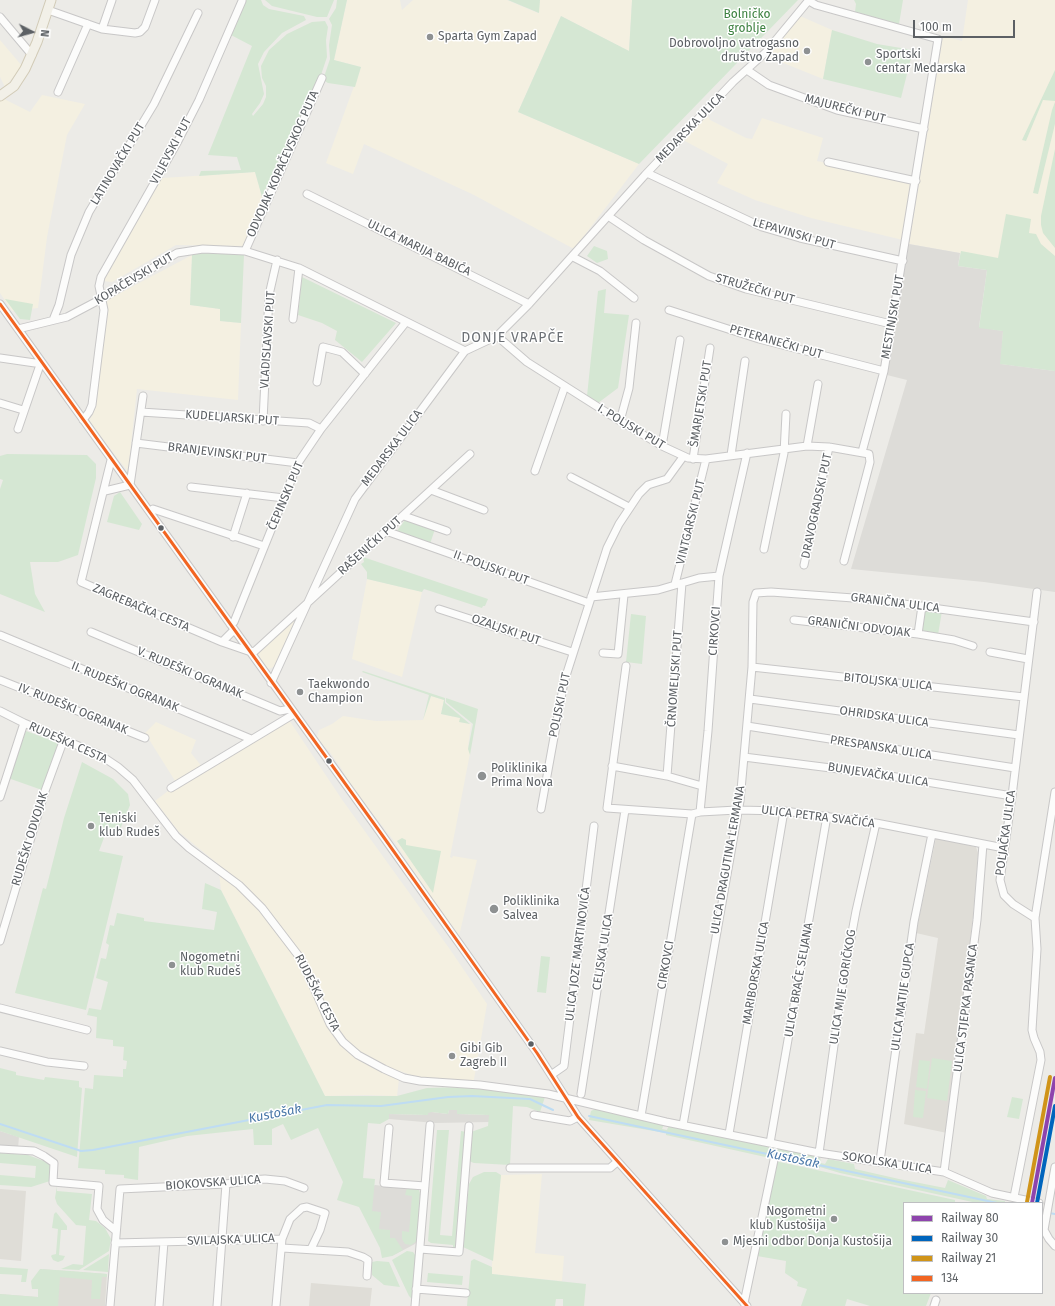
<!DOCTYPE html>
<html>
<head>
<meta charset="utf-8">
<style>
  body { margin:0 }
  #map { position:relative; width:1055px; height:1306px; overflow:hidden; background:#ecebe7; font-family:"Fira Sans",sans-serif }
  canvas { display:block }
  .legend { position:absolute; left:903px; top:1202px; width:140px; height:92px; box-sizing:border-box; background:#fff; border:1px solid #bebfc1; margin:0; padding:5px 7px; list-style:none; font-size:12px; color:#5c6064 }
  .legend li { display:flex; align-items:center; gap:8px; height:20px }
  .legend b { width:20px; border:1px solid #bebfc1 }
  .north { position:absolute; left:12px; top:12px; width:40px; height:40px; -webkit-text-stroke:3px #fff; paint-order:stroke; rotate:96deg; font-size:11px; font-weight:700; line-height:16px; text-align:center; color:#5c6064 }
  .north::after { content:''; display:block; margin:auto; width:14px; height:18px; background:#5c6064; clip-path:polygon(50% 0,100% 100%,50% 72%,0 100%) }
  .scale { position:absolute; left:913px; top:20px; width:102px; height:18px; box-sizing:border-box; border:2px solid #5c6064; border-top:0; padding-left:5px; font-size:12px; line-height:14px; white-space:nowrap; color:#5c6064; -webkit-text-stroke:3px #fff; paint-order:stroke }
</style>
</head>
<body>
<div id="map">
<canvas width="1055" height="1306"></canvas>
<ul class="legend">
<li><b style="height:5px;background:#8e44ad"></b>Railway 80</li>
<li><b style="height:5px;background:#0065bd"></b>Railway 30</li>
<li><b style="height:5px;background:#d09419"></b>Railway 21</li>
<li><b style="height:5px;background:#f26522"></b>134</li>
</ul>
<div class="north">N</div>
<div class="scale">100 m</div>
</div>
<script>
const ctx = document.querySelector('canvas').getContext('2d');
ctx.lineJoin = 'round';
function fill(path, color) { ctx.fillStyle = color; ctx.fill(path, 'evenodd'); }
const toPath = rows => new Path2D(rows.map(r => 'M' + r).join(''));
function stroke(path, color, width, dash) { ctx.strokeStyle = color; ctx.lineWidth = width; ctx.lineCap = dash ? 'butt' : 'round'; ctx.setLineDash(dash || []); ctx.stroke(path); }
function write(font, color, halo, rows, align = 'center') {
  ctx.font = font + ' "Fira Sans",sans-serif'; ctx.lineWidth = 3; ctx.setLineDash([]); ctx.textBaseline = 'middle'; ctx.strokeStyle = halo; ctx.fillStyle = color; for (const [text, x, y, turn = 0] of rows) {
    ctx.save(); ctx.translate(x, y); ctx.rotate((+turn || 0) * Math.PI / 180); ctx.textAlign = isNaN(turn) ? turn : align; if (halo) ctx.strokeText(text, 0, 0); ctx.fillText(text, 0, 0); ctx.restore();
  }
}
fill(toPath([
  [347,0,400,0,402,10,413,0,507,0,538,13,540,0,632,0,629,51,561,16,518,112,639,164,574,249,474,195,364,144,353,174,326,163,361,67,334,60],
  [968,0,1055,0,1055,270,909,244,943,36,962,41],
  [800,16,832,30,823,79,771,58,765,57],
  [0,40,22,66,5,87,0,77],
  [42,95,85,104,67,135,47,237,38,308,12,311,0,293,0,101,4,99,30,112],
  [707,115,710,120,746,138,752,139,762,118,823,138,817,161,912,180,903,240,811,218,755,200,717,183,728,164,683,140],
  [255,172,264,202,245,246,176,245,112,282,102,281,158,175,163,178],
  [192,255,190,305,220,309,220,321,241,323,238,400,137,389,128,472,89,421,95,409,107,300],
  [367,579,422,592,402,677,352,659],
  [297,615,300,617,274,667,268,669,258,657,259,650],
  [431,696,444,700,441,714,460,718,460,722,471,724,468,747,471,748,450,857,452,858,453,856,477,860,459,936,424,888,394,841,352,787,341,768,329,751,319,741,317,736,319,730,332,724,343,716,376,721,423,720],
  [289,720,343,801,449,948,487,1004,473,1085,414,1076,400,1071,397,1096,366,1095,325,1096,221,890,218,864,179,832,155,801,177,784,145,733,156,722,196,740,191,753,203,768],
  [542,1174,535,1253,564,1256,562,1281,491,1274,501,1175]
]), '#f4f0e1');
fill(toPath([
  [909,244,960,253,958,266,987,270,979,327,1003,331,1001,364,1055,371,1055,592,984,582,851,569,907,380,887,375],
  [449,1110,458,1110,458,1114,489,1115,489,1122,435,1123,389,1119,389,1114,428,1115,428,1112,432,1112,448,1114],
  [0,1131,19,1137,18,1148,0,1147],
  [375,1185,419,1190,420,1194,417,1241,415,1244,392,1256,359,1193]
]), '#dddcd8');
fill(toPath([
  [936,838,976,847,978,853,973,916,947,1133,904,1124,916,1033,924,1034,938,938,916,933],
  [0,1189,26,1191,21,1261,0,1259],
  [40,1269,107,1274,105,1306,0,1306,0,1294,38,1297],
  [311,1283,372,1288,370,1306,309,1306]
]), '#dfddd7');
fill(toPath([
  [246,0,261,0,263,5,269,9,304,16,306,20,282,33,264,52,258,64,264,94,260,103,252,114,253,116,263,104,266,97,266,86,262,78,261,66,269,50,287,34,312,22,325,21,328,27,326,40,327,57,321,75,296,130,294,129,286,153,283,151,262,197,255,172,199,176,201,171,241,170,237,157,208,155,252,46,231,35],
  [265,0,334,0,327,17,317,17,272,6],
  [337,0,347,0,334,60,361,67,355,87,328,83,323,80,330,59,329,45,332,25,329,19,336,8],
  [508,0,540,0,539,13],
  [632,0,798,0,639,164,518,112,561,16,629,51],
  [854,0,903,0,899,24,855,12,856,4],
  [832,30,877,44,913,50,901,98,823,79],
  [1055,70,1055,101,1043,100,1026,141,1022,140],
  [1055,102,1055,124,1038,194,1033,193,1052,110],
  [1055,149,1055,248,1043,233,1041,225,1041,216],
  [1006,214,1031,219,1029,233,1036,234,1041,244,1055,256,1055,371,1000,364,1003,331,979,328,987,270,958,266,961,251,998,258],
  [594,246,607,251,608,259,597,263,587,256],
  [208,252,244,255,241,323,220,321,220,309,190,305,192,255],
  [302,277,396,323,362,362,335,340,337,331,322,323,298,315],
  [606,289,604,313,629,315,618,388,598,403,587,396,598,291],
  [5,299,33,304,30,320,20,319],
  [7,454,87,455,96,464,96,478,78,555,58,562,30,562,35,594,45,612,0,594,0,489,3,480,0,479,0,456],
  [120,492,142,524,139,530,107,522,114,496],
  [405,520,435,529,430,544,397,531],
  [363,557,488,599,485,606,483,606,482,608,424,589,422,592,367,579,367,572,361,564,364,562],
  [924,610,942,611,938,635,921,630],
  [631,614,646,616,642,664,626,662],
  [363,671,445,698,445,703,470,724,459,722,460,718,441,714,444,700,431,696,423,720,429,695,362,672],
  [446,698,478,709,470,755,468,749,473,724,446,702],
  [26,731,59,743,42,790,8,778],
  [82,762,113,779,128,794,130,805,117,837,105,835,99,851,123,856,86,1010,15,993,43,888,46,889,64,818],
  [402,838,406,840,406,845,441,851,433,893,397,841],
  [205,883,221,890,325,1096,397,1096,427,1088,462,1087,513,1092,545,1097,540,1112,527,1107,513,1106,510,1165,474,1163,469,1161,471,1132,488,1126,489,1115,457,1114,457,1110,449,1110,448,1114,432,1112,428,1113,428,1115,389,1114,389,1119,380,1124,368,1123,363,1178,375,1179,372,1211,381,1212,379,1229,390,1230,390,1238,395,1238,403,1250,392,1256,382,1258,380,1248,359,1207,337,1200,343,1182,318,1128,291,1140,283,1124,272,1129,272,1145,254,1145,253,1129,187,1136,139,1147,138,1180,124,1178,124,1175,105,1174,105,1170,78,1168,85,1088,93,1089,94,1075,123,1077,123,1069,126,1069,127,1061,123,1060,124,1047,113,1046,113,1040,96,1038,97,1017,87,1015,89,1008,101,1010,108,982,96,978,101,958,106,959,109,945,106,943,110,925,114,926,117,913,144,918,144,921,214,930,217,912,202,909],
  [541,956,550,957,546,993,537,992],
  [932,1058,952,1061,947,1101,927,1098],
  [919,1060,930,1061,927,1089,916,1087],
  [0,1068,16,1072,16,1075,44,1080,45,1077,79,1081,79,1087,82,1088,77,1157,0,1131],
  [915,1090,926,1091,923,1118,913,1117],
  [1012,1097,1023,1099,1019,1119,1007,1117],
  [595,1109,664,1124,662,1129,667,1130,669,1125,820,1157,821,1163,825,1164,828,1159,854,1164,855,1169,899,1179,945,1188,948,1180,986,1196,987,1199,1005,1201,1005,1203,977,1203,840,1173,820,1167,820,1168,815,1168,666,1135,666,1133,589,1120,591,1111],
  [437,1130,449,1130,440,1235,452,1236,461,1131,466,1132,458,1246,453,1249,453,1245,431,1243,428,1241],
  [0,1153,28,1155,49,1163,51,1166,50,1181,31,1187,0,1185,0,1175,35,1178,36,1166,0,1163],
  [775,1161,955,1200,955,1203,904,1203,904,1293,931,1293,926,1306,870,1306,847,1299,845,1306,801,1306,807,1289,797,1286,798,1282,785,1273,786,1261,757,1256],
  [484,1172,496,1172,501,1175,493,1261,463,1247,469,1184,473,1177],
  [57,1186,57,1191,92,1194,89,1220,96,1221,105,1228,111,1239,109,1251,79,1270,61,1269,73,1264,83,1265,86,1226,76,1225,57,1204,55,1198],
  [407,1188,419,1190,420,1194,417,1241,411,1245,405,1244,402,1239,402,1231,409,1232,412,1196,405,1195],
  [56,1212,67,1226,67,1230,61,1230,59,1255,65,1256,63,1260,58,1262,53,1260,51,1256,52,1255,56,1254,58,1229,52,1228,54,1214],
  [407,1251,413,1252,416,1256,412,1299,409,1296,392,1260],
  [109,1254,108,1272,83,1270],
  [474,1259,492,1267,492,1274,586,1284,584,1306,563,1306,563,1299,556,1299,555,1306,467,1306,471,1261],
  [377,1261,389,1262,400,1287,384,1285,372,1275,372,1262],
  [0,1267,28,1269,26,1282,21,1282,22,1275,0,1274],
  [40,1269,70,1271,107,1274,107,1277,102,1277,100,1299,91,1299,92,1280,60,1277,58,1306,0,1306,0,1294,38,1297,38,1289,32,1289,31,1281],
  [428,1273,463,1276,462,1285,427,1282]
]), '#d5e7d3');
stroke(toPath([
  [589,1116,997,1203],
  [0,1124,81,1151,93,1150,327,1105,381,1106,448,1097,472,1096,530,1099,553,1110],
  [1043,1212,1055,1214]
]), '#bedcf3', 2);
const minor = toPath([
  [809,1,816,5,938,39,884,371,862,452],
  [48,10,102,29,135,33,140,32,145,27,155,0],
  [0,17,32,55],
  [102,29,112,0],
  [747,70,769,85,837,110,924,129],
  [58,92,88,24],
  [828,162,916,181],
  [647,173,762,227,800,238,903,261],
  [307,194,529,304],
  [608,216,644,240,709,276,746,289,891,324],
  [245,251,322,78],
  [573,257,600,271,634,298],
  [0,304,380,832,537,1053,578,1117,747,1306],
  [669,310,759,339,884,371],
  [293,319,299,268],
  [53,320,59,305,71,255,89,212,154,104,198,13],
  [18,329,67,317,103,298,177,253,203,249,245,251,299,268,465,351],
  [497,336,527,362,620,421,662,446,688,458,706,459,807,446,829,447,869,454,870,462,844,561],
  [0,358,35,363,41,362],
  [317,382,323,347,342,352,365,374],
  [0,403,23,410],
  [141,412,309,423,321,429],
  [83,420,89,412,92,405,99,349,104,310,99,286,101,277,178,141,199,100,242,1],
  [263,421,269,295,277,260],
  [620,421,629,388,636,323],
  [18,429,41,362],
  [136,443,298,463],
  [662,446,680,340],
  [807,446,818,384],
  [731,455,745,361],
  [693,459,710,348],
  [111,460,81,582,222,642],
  [535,471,565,386],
  [571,477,629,507],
  [191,487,284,498],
  [431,490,484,510],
  [105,491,130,485,143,396],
  [153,509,264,546],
  [404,516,447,531],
  [386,531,589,603],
  [233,537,247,493],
  [764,549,784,453,786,414],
  [804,565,829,447],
  [675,584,706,459],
  [591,597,658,590,699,578,719,576],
  [439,609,572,652],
  [794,620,918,634,922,606],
  [230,624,234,622,298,463,321,429,406,322],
  [234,630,222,642,251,652,255,651,470,454],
  [91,632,280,711,290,709],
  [918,634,954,640,973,646],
  [0,635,251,739],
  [990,652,1028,659],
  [603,653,618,654,624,595],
  [626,666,607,808,692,814,700,812,737,810,784,811,876,823,1004,848],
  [752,667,1024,697],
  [0,680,145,738],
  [271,683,355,499,462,355,465,351,497,336,529,304,645,175,733,82,766,52,809,0],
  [750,699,1019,735],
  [0,711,24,723,100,755,118,767,133,780,176,836,189,848,239,885,262,908,301,959,330,1024,343,1042,358,1055,384,1069,404,1078,420,1081,480,1085,548,1094,666,1122,819,1153,944,1172,992,1193,1039,1203],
  [747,726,1015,768],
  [744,757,878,774,1012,796],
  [612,766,667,776,702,786],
  [667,776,682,583],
  [171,788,294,714],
  [0,797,24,723],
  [541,809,564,682,607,548,619,524,639,494,648,485,667,479,683,457],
  [700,812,708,731,719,576,747,453],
  [1035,918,1013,904,1004,895,1000,880,1012,796,1037,592],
  [0,941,45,791,64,739],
  [0,1008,87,1030],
  [0,1051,47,1062,84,1066],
  [551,1075,564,1066,594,826],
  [581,1094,625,810],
  [534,1115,570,1121,578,1117],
  [641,1116,692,814],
  [683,1125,740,801,752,667,753,602,756,593,771,592,867,599,1034,622],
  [389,1128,384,1183,425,1186],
  [729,1134,784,811],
  [770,1143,827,816],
  [0,1149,34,1151,44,1156,54,1163,53,1182,99,1186,97,1209,103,1220,116,1231],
  [819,1153,843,981,856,911,876,823],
  [880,1161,914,922,932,834],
  [1055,1167,1044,1230,1049,1239,1055,1246],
  [510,1168,610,1168,617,1162],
  [944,1172,977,920,983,844],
  [1014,1197,1041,1060,1040,1052,1034,1038,1032,1030,1037,949,1035,918,1055,792],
  [282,1239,290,1219,302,1208,307,1207,325,1213,320,1230,311,1249],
  [115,1243,282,1239,276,1306],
  [282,1248,348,1252,363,1257,368,1260,367,1276],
  [420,1249,459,1252,469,1126],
  [416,1289,466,1293],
  [744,1303,774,1160],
  [110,1306,120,1189,226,1184,249,1180,265,1179,285,1181,304,1188],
  [159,1306,164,1242],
  [217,1306,226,1184],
  [415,1306,430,1125],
  [934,1306,936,1300]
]);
const major = toPath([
  [0,96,14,86,25,69,37,42,51,0]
]);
stroke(minor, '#c8c7c7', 9);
stroke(major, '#d2cbb7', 11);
stroke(minor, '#fcfcfb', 7);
stroke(major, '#f2f0e8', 9);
stroke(toPath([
  [0,304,380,832,537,1053,578,1117,747,1306]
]), '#f26522', 3);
stroke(toPath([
  [1032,1203,1055,1078]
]), '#8e44ad', 4);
stroke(toPath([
  [1037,1203,1055,1106]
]), '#0065bd', 4);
stroke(toPath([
  [1027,1202,1050,1077]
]), '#d09419', 4);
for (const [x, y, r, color] of [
  [430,37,4,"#8e9192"],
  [807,51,4,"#8e9192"],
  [868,62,4,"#8e9192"],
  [161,528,3.5,"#5c6064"],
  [300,692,4,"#8e9192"],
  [329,761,3.5,"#5c6064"],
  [482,776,5,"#8e9192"],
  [91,826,4,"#8e9192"],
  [494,909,5,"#8e9192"],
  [172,965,4,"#8e9192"],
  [531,1044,3.5,"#5c6064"],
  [452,1056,4,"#8e9192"],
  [834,1219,4,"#8e9192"],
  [725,1242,4,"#8e9192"]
]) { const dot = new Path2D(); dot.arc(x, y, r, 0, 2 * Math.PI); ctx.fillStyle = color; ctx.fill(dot); stroke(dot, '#fff', 1.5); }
write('12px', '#3d8241', '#fff', [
  ["Bolničko",747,15],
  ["groblje",747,29]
]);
write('12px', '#5c6064', '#fff', [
  ["Sparta Gym Zapad",438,37],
  ["Dobrovoljno vatrogasno",799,44,"right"],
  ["društvo Zapad",799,58,"right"],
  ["Sportski",876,55],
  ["centar Medarska",876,69],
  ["Taekwondo",308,685],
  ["Champion",308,699],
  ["Poliklinika",491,769],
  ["Prima Nova",491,783],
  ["Teniski",99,819],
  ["klub Rudeš",99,833],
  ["Poliklinika",503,902],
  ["Salvea",503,916],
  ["Nogometni",180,958],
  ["klub Rudeš",180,972],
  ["Gibi Gib",460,1049],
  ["Zagreb II",460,1063],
  ["Nogometni",826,1212,"right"],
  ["klub Kustošija",826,1226,"right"],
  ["Mjesni odbor Donja Kustošija",733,1242]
], 'left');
write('12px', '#5c6064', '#fff', [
  ["MAJUREČKI PUT",845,109,15],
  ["MEDARSKA ULICA",690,128,-46],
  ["VILJEVSKI PUT",171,151,-62],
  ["LATINOVAČKI PUT",118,164,-59],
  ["ODVOJAK KOPAČEVSKOG PUTA",283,164,-66],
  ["LEPAVINSKI PUT",794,234,16],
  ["ULICA MARIJA BABIĆA",419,248,26],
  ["KOPAČEVSKI PUT",134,279,-31],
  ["STRUŽEČKI PUT",755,289,16],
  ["MESTINJSKI PUT",893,317,-80],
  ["VLADISLAVSKI PUT",268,340,-86],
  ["PETERANEČKI PUT",776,342,16],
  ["ŠMARJETSKI PUT",701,404,-81],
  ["KUDELJARSKI PUT",232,418,4],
  ["I. POLJSKI PUT",631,427,31],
  ["MEDARSKA ULICA",392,448,-53],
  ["BRANJEVINSKI PUT",217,453,7],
  ["ČEPINSKI PUT",286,496,-67],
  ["DRAVOGRADSKI PUT",817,506,-78],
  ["VINTGARSKI PUT",691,522,-76],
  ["RAŠENIČKI PUT",370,546,-42],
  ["II. POLJSKI PUT",491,568,20],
  ["GRANIČNA ULICA",895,603,7],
  ["ZAGREBAČKA CESTA",141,608,23],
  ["GRANIČNI ODVOJAK",859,627,7],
  ["OZALJSKI PUT",506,630,19],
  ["CIRKOVCI",715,631,-86],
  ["V. RUDEŠKI OGRANAK",190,673,23],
  ["ČRNOMELJSKI PUT",675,679,-86],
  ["BITOLJSKA ULICA",888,682,6],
  ["II. RUDEŠKI OGRANAK",125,687,22],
  ["POLJSKI PUT",560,705,-78],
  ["IV. RUDEŠKI OGRANAK",73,709,22],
  ["OHRIDSKA ULICA",884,717,8],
  ["RUDEŠKA CESTA",68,743,24],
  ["PRESPANSKA ULICA",881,748,9],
  ["BUNJEVAČKA ULICA",878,775,9],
  ["ULICA PETRA SVAČIĆA",818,817,7],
  ["POLJAČKA ULICA",1006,833,-82],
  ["RUDEŠKI ODVOJAK",30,839,-73],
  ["ULICA DRAGUTINA LERMANA",728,860,-80],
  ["CELJSKA ULICA",603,952,-81],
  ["ULICA JOZE MARTINOVIĆA",578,954,-83],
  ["CIRKOVCI",666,965,-80],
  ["MARIBORSKA ULICA",756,973,-80],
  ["ULICA BRAĆE SELJANA",799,980,-80],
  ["ULICA MIJE GORIČKOG",843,987,-81],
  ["RUDEŠKA CESTA",317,993,63],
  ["ULICA MATIJE GUPCA",903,997,-82],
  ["ULICA STJEPKA PASANCA",966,1008,-83],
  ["SOKOLSKA ULICA",887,1163,9],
  ["BIOKOVSKA ULICA",213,1183,-4],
  ["SVILAJSKA ULICA",231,1240,-2]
]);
write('italic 13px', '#4977a8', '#fff', [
  ["Kustošak",275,1114,-11],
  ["Kustošak",793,1159,12]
]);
ctx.letterSpacing = '1px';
write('14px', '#6d7176', '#fff', [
  ["DONJE VRAPČE",513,338]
]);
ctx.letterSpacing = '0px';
</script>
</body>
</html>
